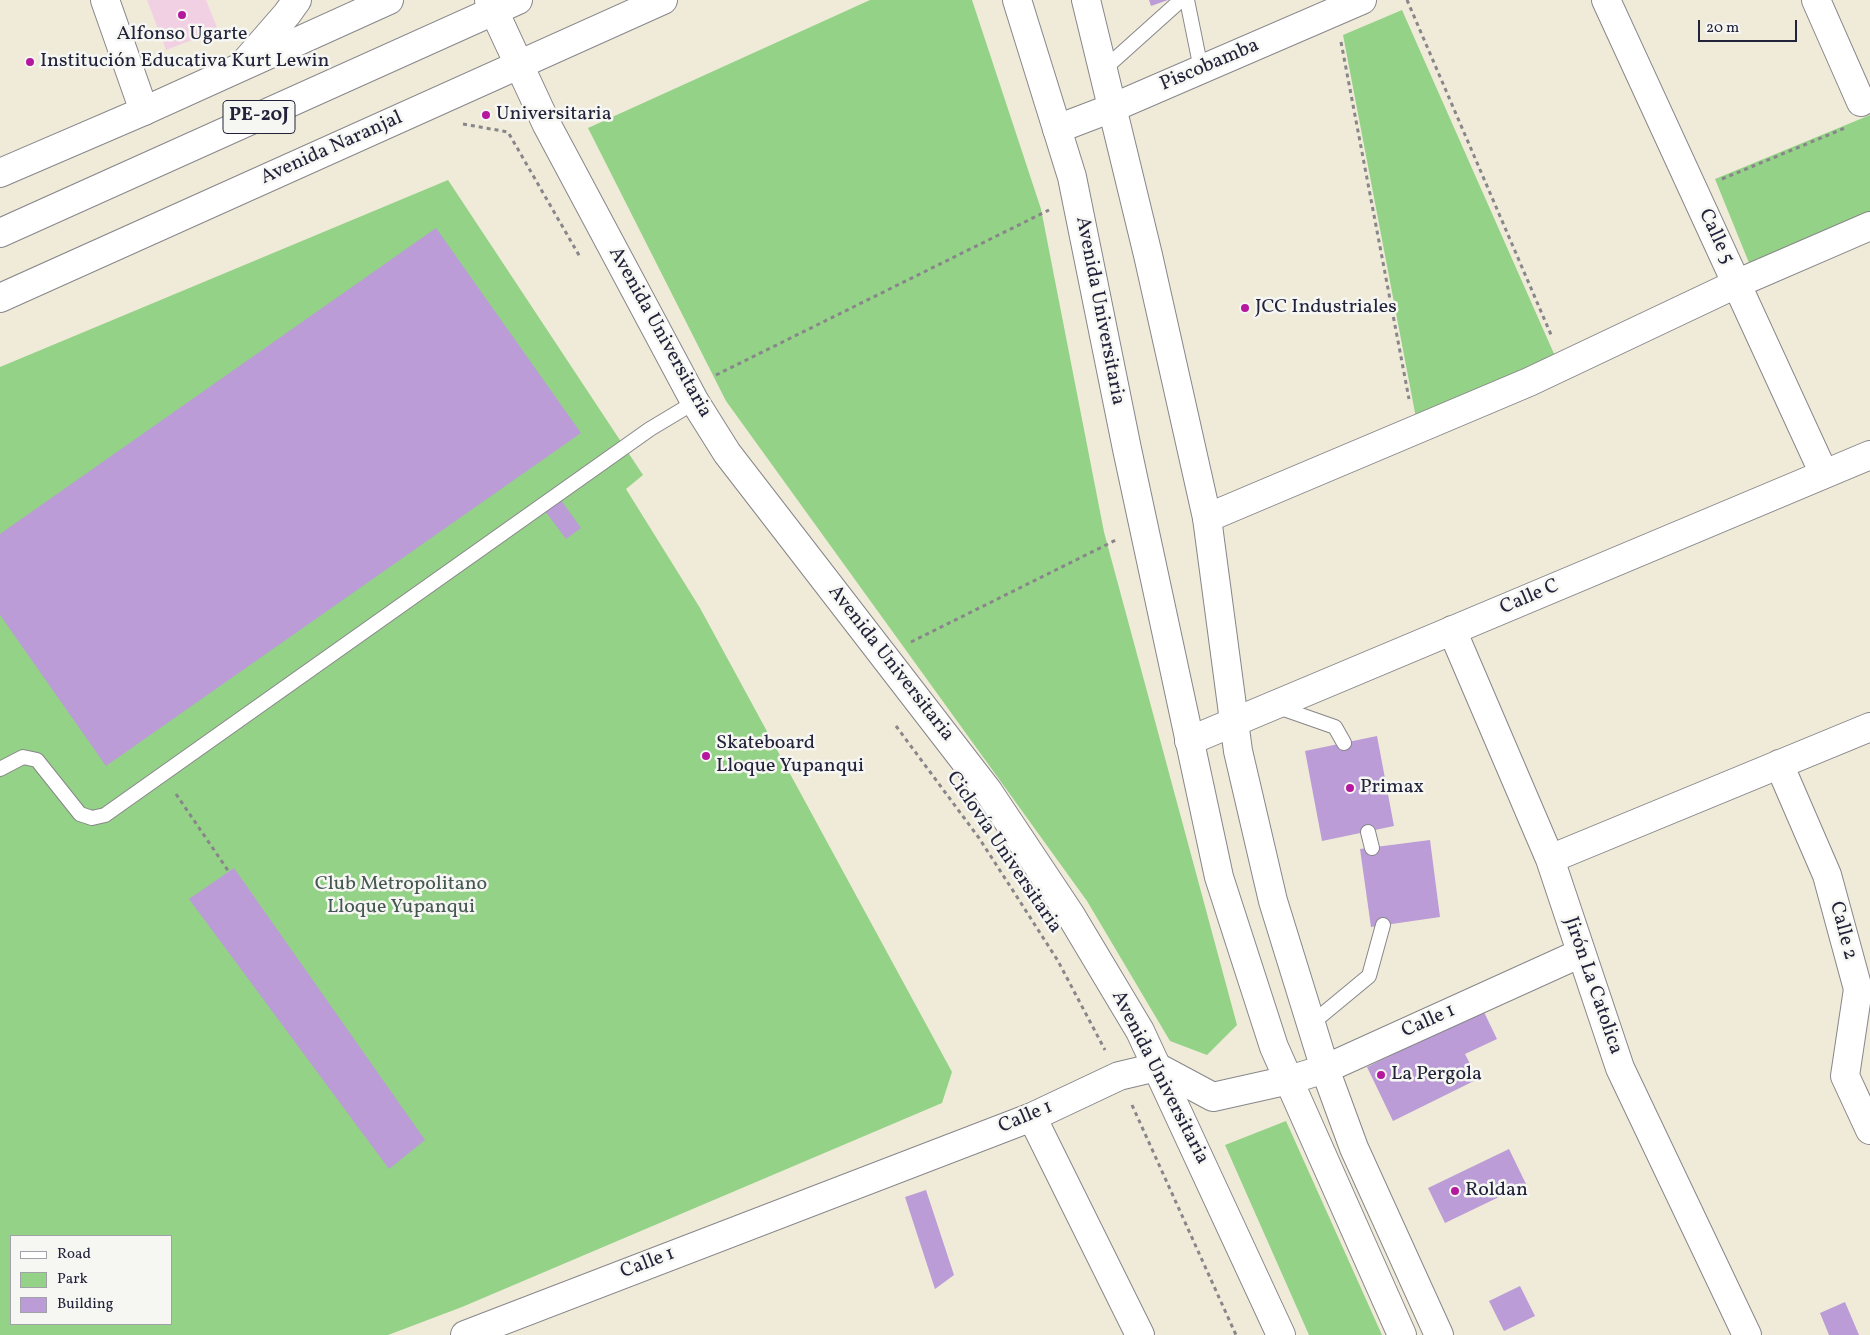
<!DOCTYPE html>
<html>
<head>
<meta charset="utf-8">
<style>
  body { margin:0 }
  #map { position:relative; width:1870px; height:1335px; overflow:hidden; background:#efebd8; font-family:Vollkorn,serif }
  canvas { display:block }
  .legend { position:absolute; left:10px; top:1235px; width:162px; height:90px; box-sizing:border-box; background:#f6f6f2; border:1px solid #a1a1a9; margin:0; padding:6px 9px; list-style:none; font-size:15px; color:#22223b }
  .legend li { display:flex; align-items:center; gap:10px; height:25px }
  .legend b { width:25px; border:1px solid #a1a1a9 }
  .scale { position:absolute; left:1698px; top:20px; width:99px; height:22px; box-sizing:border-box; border:2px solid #22223b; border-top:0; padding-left:6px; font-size:15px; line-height:18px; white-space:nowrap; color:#22223b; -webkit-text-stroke:4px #f6f6f2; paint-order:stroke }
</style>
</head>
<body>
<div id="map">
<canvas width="1870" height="1335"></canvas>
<ul class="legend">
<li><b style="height:6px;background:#fff"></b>Road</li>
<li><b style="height:14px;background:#94d287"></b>Park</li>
<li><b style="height:14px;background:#bb9cd7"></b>Building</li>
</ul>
<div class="scale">20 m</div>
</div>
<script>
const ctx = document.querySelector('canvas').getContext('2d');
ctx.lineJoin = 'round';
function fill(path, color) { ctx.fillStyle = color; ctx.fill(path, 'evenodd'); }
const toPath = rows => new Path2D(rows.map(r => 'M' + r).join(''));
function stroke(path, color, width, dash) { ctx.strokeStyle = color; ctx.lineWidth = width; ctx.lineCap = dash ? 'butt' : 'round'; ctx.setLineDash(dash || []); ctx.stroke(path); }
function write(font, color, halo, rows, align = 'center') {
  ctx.font = font + ' Vollkorn,serif'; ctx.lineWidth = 5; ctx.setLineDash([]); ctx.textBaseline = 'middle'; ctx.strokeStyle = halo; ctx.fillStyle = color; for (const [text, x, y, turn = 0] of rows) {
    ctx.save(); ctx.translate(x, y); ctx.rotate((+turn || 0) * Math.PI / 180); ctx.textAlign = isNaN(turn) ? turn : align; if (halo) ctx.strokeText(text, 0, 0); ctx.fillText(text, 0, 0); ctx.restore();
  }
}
fill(toPath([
  [147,0,206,0,218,30,166,50]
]), '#f1d0e4');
fill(toPath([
  [870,0,972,0,1041,209,1104,532,1237,1025,1207,1055,1170,1041,1087,901,726,401,588,128],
  [1402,10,1555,356,1416,418,1343,35],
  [1870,115,1870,239,1758,285,1715,179],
  [448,180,643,475,626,489,700,608,952,1072,942,1103,462,1307,388,1335,0,1335,0,367],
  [11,1236,171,1236,171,1324,11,1324],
  [1286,1121,1382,1335,1309,1335,1225,1145]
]), '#94d287');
fill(toPath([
  [1149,0,1168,0,1151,6],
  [436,228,581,433,106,766,0,615,0,534],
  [558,496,581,528,566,539,542,507],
  [1377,736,1394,826,1322,841,1305,751],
  [1430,840,1440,917,1371,927,1360,849],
  [234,868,425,1140,389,1169,189,899],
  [1483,1010,1497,1039,1465,1054,1478,1079,1393,1121,1367,1067],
  [1509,1149,1526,1184,1445,1223,1428,1188],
  [926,1190,954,1275,935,1289,905,1197],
  [1520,1286,1535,1316,1504,1331,1489,1301],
  [1845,1302,1859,1335,1829,1335,1820,1313]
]), '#bb9cd7');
const lane = toPath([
  [1187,0,1201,69],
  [1103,70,1181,0],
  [1275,706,1335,727,1344,743],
  [0,769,23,757,37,760,80,814,92,818,105,815,650,429,695,402],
  [1368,832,1372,848],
  [1311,1024,1369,976,1383,925]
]);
const street = toPath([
  [105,0,144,111],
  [1606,0,1824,474],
  [1816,0,1861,102],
  [1057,129,1112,108,1362,0],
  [1207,518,1529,382,1736,284,1870,226],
  [1452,630,1550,859,1620,1068,1747,1335],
  [1189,741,1870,455],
  [1779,764,1827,875,1858,989,1845,1076,1870,1130],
  [1550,859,1870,727]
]);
const secondary = toPath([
  [1086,0,1148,255,1207,518,1238,751,1273,901,1325,1069,1354,1148,1439,1335],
  [247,60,287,14,297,0],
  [0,173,144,111,389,0],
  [1032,1117,1140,1335],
  [465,1335,1032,1117,1119,1076,1157,1067,1213,1097,1289,1080,1325,1069,1581,953]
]);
const primary = toPath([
  [489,0,547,125,695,402,727,453,988,791,1070,914,1140,1031,1281,1335],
  [1017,0,1072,177,1127,449,1219,877,1274,1047,1402,1335]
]);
const highway = toPath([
  [0,233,518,0],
  [0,298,663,0]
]);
stroke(lane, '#88868a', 16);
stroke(street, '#88868a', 30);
stroke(secondary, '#88868a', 30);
stroke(primary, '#88868a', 30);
stroke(highway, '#88868a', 30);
stroke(toPath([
  [1407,0,1552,337],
  [1341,42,1409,399],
  [463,124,508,132,580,257],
  [1722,179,1845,128],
  [716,375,1049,210],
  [911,642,1116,540],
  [896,726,979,838,1019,900,1058,961,1105,1050],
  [176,794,229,872],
  [1132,1105,1236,1335]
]), '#88868a', 3, [4, 4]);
stroke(lane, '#fff', 14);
stroke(street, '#fff', 28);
stroke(secondary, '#fff', 28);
stroke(primary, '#fff', 28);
stroke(highway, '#fff', 28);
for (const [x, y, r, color] of [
  [182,15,5,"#b5179e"],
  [30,62,5,"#b5179e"],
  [486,115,5,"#b5179e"],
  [1245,308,5,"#b5179e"],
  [706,756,5,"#b5179e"],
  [1350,788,5,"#b5179e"],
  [1381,1075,5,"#b5179e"],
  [1455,1191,5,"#b5179e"]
]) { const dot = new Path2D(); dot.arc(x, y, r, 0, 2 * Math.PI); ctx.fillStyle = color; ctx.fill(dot); stroke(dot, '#f6f6f2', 2); }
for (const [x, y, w] of [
  [259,117,72]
]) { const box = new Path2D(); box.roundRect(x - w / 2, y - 16.5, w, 33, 4); ctx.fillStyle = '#f6f6f2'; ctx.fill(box); stroke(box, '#22223b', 1); }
write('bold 19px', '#22223b', null, [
  ["PE-20J",259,117]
]);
write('20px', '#22223b', '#f6f6f2', [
  ["Alfonso Ugarte",182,35,"center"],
  ["Institución Educativa Kurt Lewin",40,62],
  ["Universitaria",496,115],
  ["JCC Industriales",1255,308],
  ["Skateboard",716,744],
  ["Lloque Yupanqui",716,767],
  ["Primax",1360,788],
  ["La Pergola",1391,1075],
  ["Roldan",1465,1191]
], 'left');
write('20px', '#22223b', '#f6f6f2', [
  ["Piscobamba",1210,66,-23],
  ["Avenida Naranjal",332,149,-24],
  ["Calle 5",1715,237,65],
  ["Avenida Universitaria",1099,311,79],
  ["Avenida Universitaria",659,333,61],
  ["Calle C",1530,598,-23],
  ["Avenida Universitaria",890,664,52],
  ["Ciclovía Universitaria",1003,853,56],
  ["Calle 2",1842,931,75],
  ["Jirón La Catolica",1592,986,71],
  ["Calle 1",1429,1022,-24],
  ["Avenida Universitaria",1159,1078,63],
  ["Calle 1",1026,1118,-23],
  ["Calle 1",648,1264,-21]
]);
write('20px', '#445752', '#f6f6f2', [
  ["Club Metropolitano",401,885],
  ["Lloque Yupanqui",401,908]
]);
</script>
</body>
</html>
